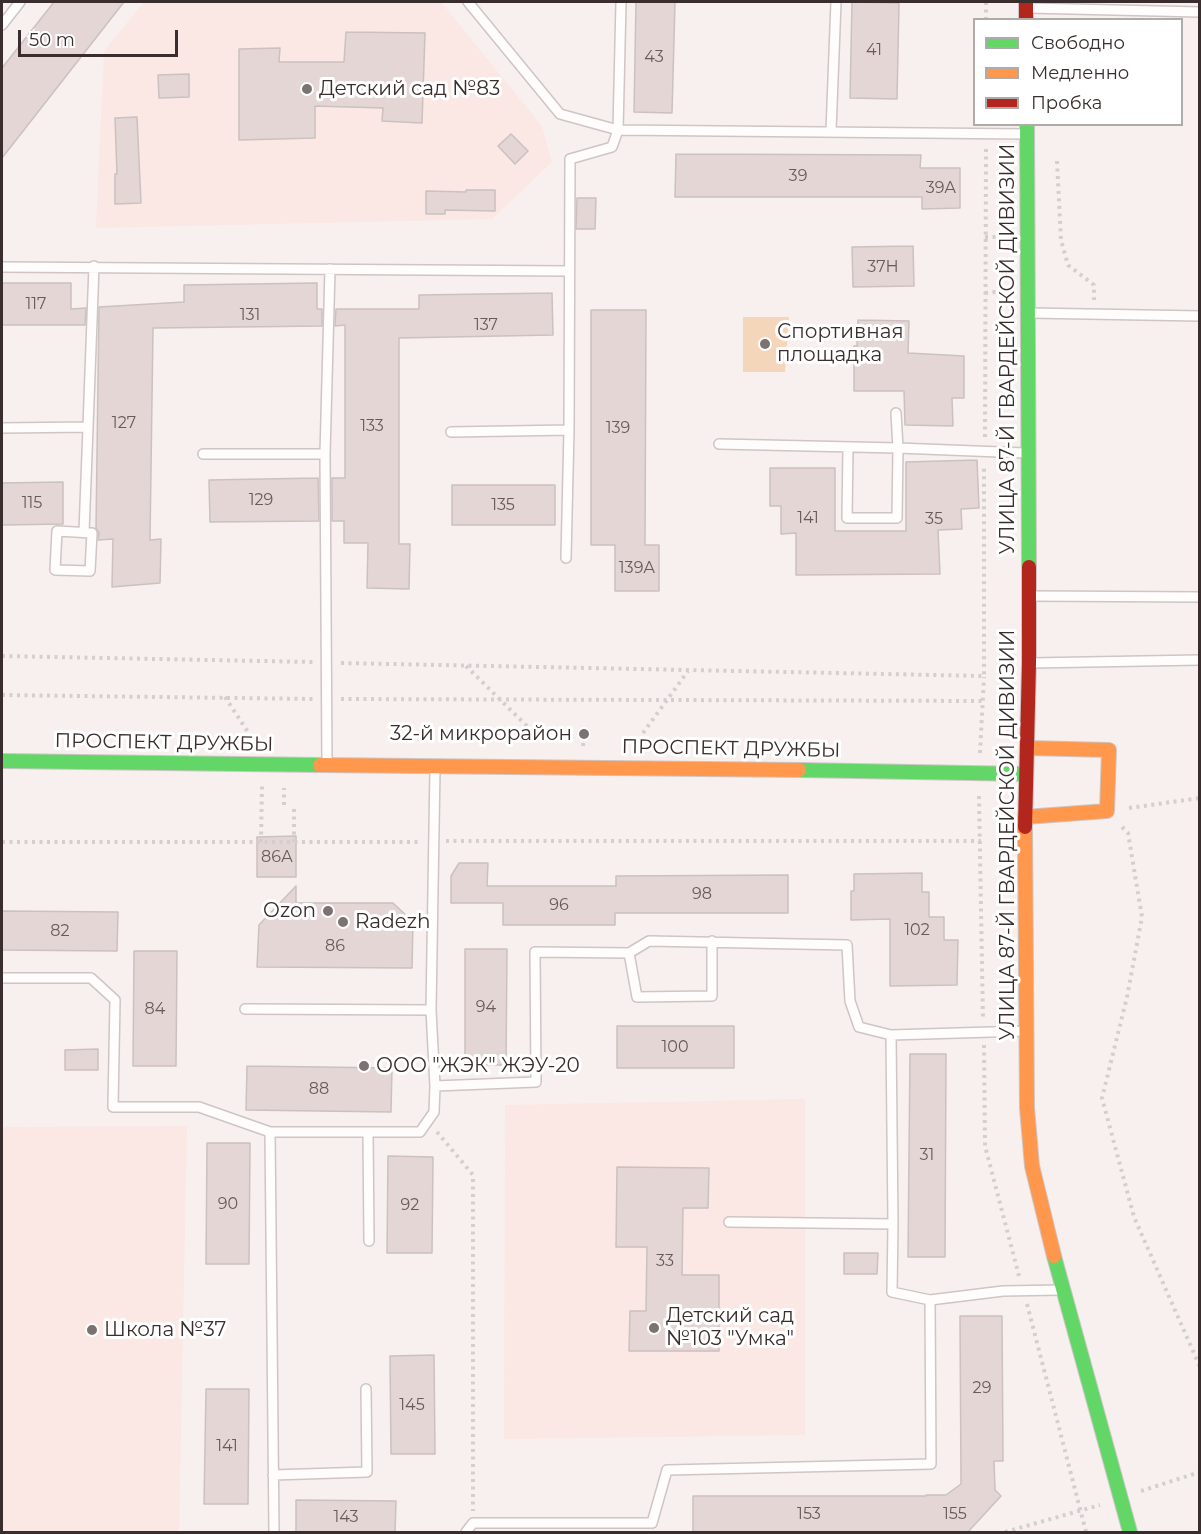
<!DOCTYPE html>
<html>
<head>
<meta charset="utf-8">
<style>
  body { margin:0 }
  #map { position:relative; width:1201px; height:1534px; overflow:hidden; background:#f8f0ee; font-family:Montserrat,sans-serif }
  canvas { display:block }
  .frame { position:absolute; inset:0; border:3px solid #392e2d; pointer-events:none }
  .legend { position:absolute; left:973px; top:18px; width:210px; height:108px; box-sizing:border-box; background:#fff; border:2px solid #b0abab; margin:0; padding:8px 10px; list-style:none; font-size:18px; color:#392e2d }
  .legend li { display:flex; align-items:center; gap:12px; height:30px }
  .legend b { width:30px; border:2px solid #b0abab }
  .scale { position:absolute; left:18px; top:30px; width:160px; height:27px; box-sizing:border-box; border:3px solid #392e2d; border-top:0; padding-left:8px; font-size:18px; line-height:21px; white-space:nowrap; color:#392e2d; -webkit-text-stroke:4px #fff; paint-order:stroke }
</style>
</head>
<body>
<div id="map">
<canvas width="1201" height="1534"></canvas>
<div class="frame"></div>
<ul class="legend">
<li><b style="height:8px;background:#63d668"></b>Свободно</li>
<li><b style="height:8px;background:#ff974d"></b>Медленно</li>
<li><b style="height:8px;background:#b3261e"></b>Пробка</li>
</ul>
<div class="scale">50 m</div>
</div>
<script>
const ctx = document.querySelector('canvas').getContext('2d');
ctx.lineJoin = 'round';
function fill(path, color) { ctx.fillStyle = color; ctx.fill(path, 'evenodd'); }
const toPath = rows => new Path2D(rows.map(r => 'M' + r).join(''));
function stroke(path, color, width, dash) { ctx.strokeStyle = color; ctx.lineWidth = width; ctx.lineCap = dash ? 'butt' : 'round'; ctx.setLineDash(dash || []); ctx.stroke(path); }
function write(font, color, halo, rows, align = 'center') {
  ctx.font = font + ' Montserrat,sans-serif'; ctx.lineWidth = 6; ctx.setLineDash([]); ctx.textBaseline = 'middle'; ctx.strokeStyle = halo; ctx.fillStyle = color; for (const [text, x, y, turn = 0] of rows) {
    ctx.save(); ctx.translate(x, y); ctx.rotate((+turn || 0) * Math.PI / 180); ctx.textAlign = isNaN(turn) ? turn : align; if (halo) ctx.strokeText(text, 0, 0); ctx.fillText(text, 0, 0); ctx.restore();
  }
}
fill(toPath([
  [144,2,441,2,542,126,552,162,492,219,96,228,104,51],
  [805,1099,805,1435,504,1439,505,1105],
  [187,1126,179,1532,2,1532,2,1127]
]), '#fbe7e3');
fill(toPath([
  [743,317,789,317,785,372,743,372]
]), '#f4d6ba');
const building = toPath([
  [54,2,124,2,2,158,2,68,54,2],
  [636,2,675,2,672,113,634,112,636,2],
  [852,2,899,3,897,99,850,98,852,2],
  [346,32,425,33,422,123,382,121,383,108,315,106,315,138,239,140,239,49,280,48,279,62,344,62,346,32],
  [189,74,189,97,159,98,158,75,189,74],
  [137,117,141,203,115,204,115,174,117,174,115,118,137,117],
  [511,134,528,151,515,164,498,146,511,134],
  [676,154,921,155,920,168,960,168,960,208,922,209,922,197,675,197,676,154],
  [466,190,495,190,495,211,445,210,445,214,426,214,426,191,466,192,466,190],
  [577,198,596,198,595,229,576,229,577,198],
  [913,246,914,286,853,287,852,247,913,246],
  [2,283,71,283,71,309,86,308,85,325,2,325,2,283],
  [317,283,317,309,322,309,322,326,153,328,150,540,161,539,160,583,112,587,113,539,98,540,99,533,96,528,99,307,184,302,184,285,317,283],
  [552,293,553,335,399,338,399,544,410,544,409,589,367,588,368,543,344,543,344,521,332,521,332,478,345,478,345,325,335,326,336,309,419,309,419,295,552,293],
  [591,310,646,310,645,545,659,545,659,591,615,591,615,545,591,545,591,310],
  [858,320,909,321,908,353,964,356,964,398,952,398,953,426,905,425,904,391,854,391,854,346,857,346,858,320],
  [977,460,979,508,961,509,962,529,938,530,940,574,796,575,796,533,781,534,781,506,770,506,770,468,835,468,835,531,906,531,906,462,977,460],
  [318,478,319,521,210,522,209,480,318,478],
  [63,482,63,524,2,525,2,483,63,482],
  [452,485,555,485,555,525,452,525,452,485],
  [296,836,296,877,257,877,257,837,296,836],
  [459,863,488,863,487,886,616,886,616,876,788,875,788,913,615,913,615,925,503,925,503,903,451,903,451,876,459,863],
  [922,873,922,892,929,892,929,917,944,917,944,940,958,940,957,985,890,986,890,919,851,920,851,891,854,891,854,874,922,873],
  [296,886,296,903,393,903,413,922,412,968,257,967,259,925,296,886],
  [2,911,118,912,117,951,2,950,2,911],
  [465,949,507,949,506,1065,465,1065,465,949],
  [134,951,177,951,176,1066,133,1066,134,951],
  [617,1026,734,1026,734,1068,617,1068,617,1026],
  [98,1049,98,1070,65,1070,65,1050,98,1049],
  [910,1054,946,1054,945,1257,908,1257,910,1054],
  [247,1066,392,1068,391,1112,246,1110,247,1066],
  [207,1143,250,1143,249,1264,206,1264,207,1143],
  [388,1156,433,1157,432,1253,387,1253,388,1156],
  [617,1167,709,1168,708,1208,683,1208,682,1275,719,1275,719,1351,629,1351,630,1311,646,1311,647,1247,616,1247,617,1167],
  [844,1253,878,1253,877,1274,844,1274,844,1253],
  [960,1316,1002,1316,1003,1461,994,1461,995,1490,1001,1496,967,1533,693,1533,693,1496,926,1496,926,1495,946,1495,961,1484,960,1316],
  [434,1355,435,1454,391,1454,390,1356,434,1355],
  [206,1389,249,1389,248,1504,204,1504,206,1389],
  [296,1500,396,1501,395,1533,296,1533,296,1500]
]);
fill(building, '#e5d6d6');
stroke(building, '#cac1c0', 1.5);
const lane = toPath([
  [468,2,560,114,618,130,1025,134],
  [1028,8,1200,12],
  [2,25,20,2],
  [831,131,836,2],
  [2,267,569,271],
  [1030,313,1200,316],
  [896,413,898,448,1025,453],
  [2,428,88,427,94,266],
  [451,432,569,430,570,159,612,147,618,130,621,2],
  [719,444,898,448,897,518,847,518,848,448],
  [203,454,325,454,330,269],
  [325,454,327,764],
  [57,531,92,533,90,571,55,570,57,531],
  [84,532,88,427],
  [566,558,569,430],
  [1031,596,1200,597],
  [1031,663,1200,660],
  [435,768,431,1010,435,1086,536,1082,535,952,629,953,649,941,847,945,850,1001,859,1027,891,1035,1025,1031],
  [629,953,637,997,712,996,712,941],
  [2,978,91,978,115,1000,113,1107,199,1107,270,1132,420,1132,434,1112,435,1086],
  [245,1009,431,1010],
  [891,1035,893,1224,892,1292,930,1300],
  [270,1132,274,1532],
  [368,1132,369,1241],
  [729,1222,893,1224],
  [273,1475,367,1472,366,1389],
  [466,1532,473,1523,652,1523,667,1470,931,1464,930,1300,1003,1291,1061,1290]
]);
const fast = toPath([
  [1027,124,1029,567],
  [2,761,320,765],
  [799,770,1026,774],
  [1054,1256,1130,1532]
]);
const slow = toPath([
  [320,765,799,770],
  [1025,817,1107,811,1109,750,1027,748],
  [1025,827,1027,1108,1032,1166,1054,1256]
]);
const jam = toPath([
  [1026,2,1026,20],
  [1025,827,1029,663,1029,567]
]);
stroke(lane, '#cec5c4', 12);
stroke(fast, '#cec5c4', 16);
stroke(slow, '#cec5c4', 16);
stroke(jam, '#cec5c4', 16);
stroke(toPath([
  [986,20,986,2],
  [1057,161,1061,240,1068,265,1094,285,1094,300],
  [985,237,996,237],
  [996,265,1007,265],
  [985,293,996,292],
  [985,437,986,148],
  [2,656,313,662],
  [341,663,984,676,984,466],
  [466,666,536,735],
  [2,695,313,699],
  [225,697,254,741],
  [341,699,983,701],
  [643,733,688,671],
  [583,746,584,734],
  [980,753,984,677],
  [979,796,983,1020],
  [284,805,284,788],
  [1129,808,1200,798],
  [1122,827,1128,833,1142,917,1127,997,1102,1098,1134,1217,1200,1367],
  [446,841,981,841],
  [2,842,421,842],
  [261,842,262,785],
  [294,842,294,805],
  [984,1045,985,1146,1019,1276],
  [437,1132,473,1175,473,1511],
  [1027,1304,1086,1532],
  [1141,1491,1200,1472],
  [1005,1532,1100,1505]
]), '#d3cfce', 4, [3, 4.5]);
stroke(lane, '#fefdfc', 9);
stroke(fast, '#63d668', 14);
stroke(slow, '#ff974d', 14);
stroke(jam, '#b3261e', 14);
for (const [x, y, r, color] of [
  [307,89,6,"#7c7271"],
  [765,344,6,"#7c7271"],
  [584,734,6,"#7c7271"],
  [328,911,6,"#7c7271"],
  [343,922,6,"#7c7271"],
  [364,1066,6,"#7c7271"],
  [654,1328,6,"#7c7271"],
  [92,1330,6,"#7c7271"]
]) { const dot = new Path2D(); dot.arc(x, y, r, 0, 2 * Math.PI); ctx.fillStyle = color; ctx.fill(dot); stroke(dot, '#fff', 2); }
write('16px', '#675b5a', null, [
  ["41",874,50],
  ["43",654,57],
  ["39",798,176],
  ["39А",941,188],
  ["37Н",883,267],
  ["117",36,304],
  ["131",250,315],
  ["137",486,325],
  ["127",124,423],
  ["133",372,426],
  ["139",618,428],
  ["129",261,500],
  ["115",32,503],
  ["135",503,505],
  ["141",808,518],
  ["35",934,519],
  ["139А",637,568],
  ["86А",277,857],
  ["98",702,894],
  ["96",559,905],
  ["102",917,930],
  ["82",60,931],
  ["86",335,946],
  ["94",486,1007],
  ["84",155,1009],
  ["100",675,1047],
  ["88",319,1089],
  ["31",927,1155],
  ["90",228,1204],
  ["92",410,1205],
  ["33",665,1261],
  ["29",982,1388],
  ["145",412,1405],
  ["141",227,1446],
  ["153",809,1514],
  ["155",955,1514],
  ["143",346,1517]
]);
write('20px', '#392e2d', '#fff', [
  ["Детский сад №83",319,89],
  ["Спортивная",777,332],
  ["площадка",777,355],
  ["32-й микрорайон",572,734,"right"],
  ["Ozon",316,911,"right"],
  ["Radezh",355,922],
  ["ООО \"ЖЭК\" ЖЭУ-20",376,1066],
  ["Детский сад",666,1316],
  ["№103 \"Умка\"",666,1339],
  ["Школа №37",104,1330]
], 'left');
write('20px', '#392e2d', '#fff', [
  ["УЛИЦА 87-Й ГВАРДЕЙСКОЙ ДИВИЗИИ",1008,349,-90],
  ["ПРОСПЕКТ ДРУЖБЫ",164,743,1],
  ["ПРОСПЕКТ ДРУЖБЫ",731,749,1],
  ["УЛИЦА 87-Й ГВАРДЕЙСКОЙ ДИВИЗИИ",1008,835,-90]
]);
</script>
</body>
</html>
